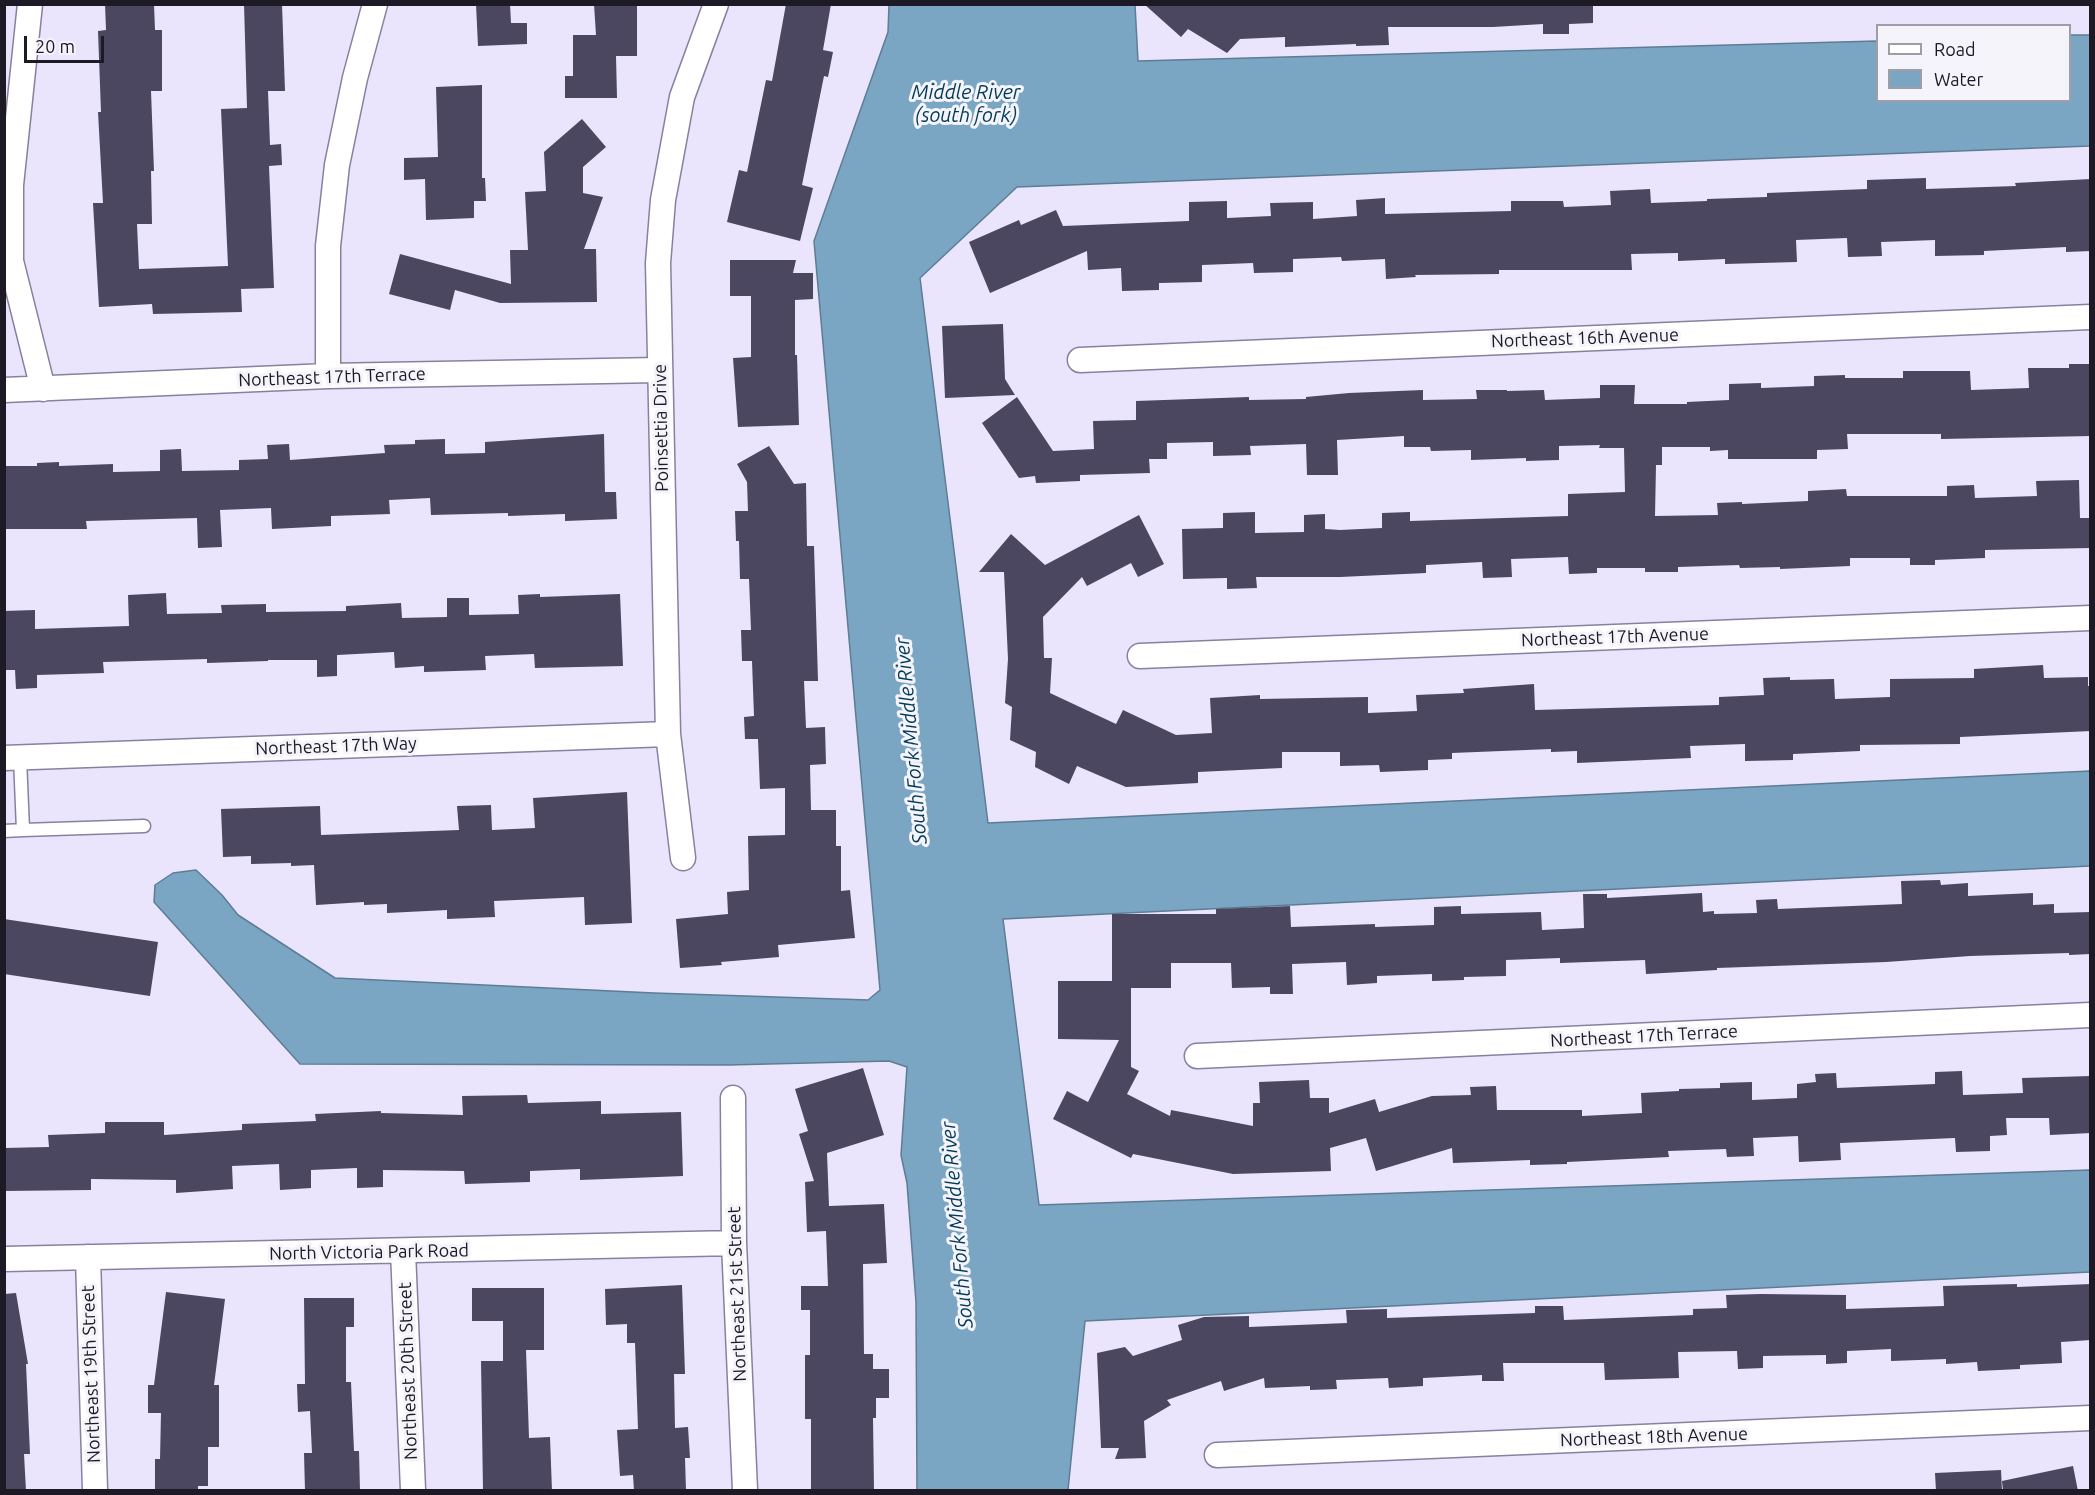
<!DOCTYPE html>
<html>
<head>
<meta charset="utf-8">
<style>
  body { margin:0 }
  #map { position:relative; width:2095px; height:1495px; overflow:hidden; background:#eae4fd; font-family:Ubuntu,sans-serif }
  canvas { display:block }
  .frame { position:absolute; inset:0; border:6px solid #1d1a25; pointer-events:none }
  .legend { position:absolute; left:1876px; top:24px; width:195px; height:78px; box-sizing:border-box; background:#f6f4fb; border:2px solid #9f9da5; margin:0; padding:8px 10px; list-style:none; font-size:18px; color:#1d1a25 }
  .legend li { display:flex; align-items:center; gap:12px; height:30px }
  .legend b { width:30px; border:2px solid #9f9da5 }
  .scale { position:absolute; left:24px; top:36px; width:80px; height:27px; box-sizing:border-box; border:3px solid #1d1a25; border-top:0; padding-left:8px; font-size:18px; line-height:21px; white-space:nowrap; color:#1d1a25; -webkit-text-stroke:4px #f6f4fb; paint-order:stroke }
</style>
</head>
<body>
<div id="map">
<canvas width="2095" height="1495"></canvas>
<div class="frame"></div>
<ul class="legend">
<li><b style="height:8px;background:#fff"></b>Road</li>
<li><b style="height:16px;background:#7aa6c4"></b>Water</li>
</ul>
<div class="scale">20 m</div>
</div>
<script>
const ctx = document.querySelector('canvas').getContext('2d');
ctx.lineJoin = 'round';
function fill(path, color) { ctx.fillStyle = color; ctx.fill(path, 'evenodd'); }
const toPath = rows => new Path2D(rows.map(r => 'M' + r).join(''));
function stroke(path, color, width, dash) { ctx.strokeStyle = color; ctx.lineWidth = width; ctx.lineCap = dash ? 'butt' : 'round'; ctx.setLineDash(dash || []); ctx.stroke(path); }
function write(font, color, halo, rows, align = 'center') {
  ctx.font = font + ' Ubuntu,sans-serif'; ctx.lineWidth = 6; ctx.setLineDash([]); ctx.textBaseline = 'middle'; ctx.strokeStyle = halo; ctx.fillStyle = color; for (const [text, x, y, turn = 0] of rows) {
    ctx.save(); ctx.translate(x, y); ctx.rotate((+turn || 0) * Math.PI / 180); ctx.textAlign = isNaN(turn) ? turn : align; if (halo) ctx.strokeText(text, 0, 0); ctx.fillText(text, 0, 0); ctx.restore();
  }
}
const water = toPath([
  [889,5,1135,5,1138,61,1877,41,1878,100,2070,100,2070,35,2090,35,2090,146,1017,187,920,278,988,823,2090,771,2090,866,1003,919,1039,1205,2090,1170,2090,1272,1085,1321,1068,1490,917,1490,916,1302,907,1183,901,1155,907,1067,889,1061,728,1065,300,1064,154,902,155,885,173,873,196,870,222,895,238,915,335,978,654,993,868,1000,880,990,814,241,888,32,889,5]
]);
fill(water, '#7aa6c4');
stroke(water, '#5e7c94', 1.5);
fill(toPath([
  [105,4,154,4,155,30,162,30,162,91,151,91,154,171,151,171,152,224,137,224,139,269,228,266,221,109,247,108,244,4,282,4,285,91,268,91,270,145,281,144,282,165,269,166,274,288,241,289,242,312,153,314,152,304,99,307,93,203,103,203,98,112,101,112,98,31,106,30],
  [476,4,510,4,511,23,527,23,527,44,478,46],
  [594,4,637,4,637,56,616,56,617,98,565,98,565,76,573,76,573,35,596,35],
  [786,4,831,4,823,50,833,52,828,77,824,76,802,185,813,188,800,241,727,222,739,170,747,172,766,80,772,81],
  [1144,4,1593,4,1593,23,1569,24,1569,34,1543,34,1543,24,1493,27,1388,27,1389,45,1356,46,1356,44,1285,47,1285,37,1240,39,1227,53,1188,29,1181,37],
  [482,85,482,178,485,178,486,201,474,201,474,218,426,220,425,179,404,180,404,158,438,157,436,87],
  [582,119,606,147,583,167,583,193,603,197,584,249,596,249,597,302,500,303,455,290,450,310,389,294,400,254,511,284,510,250,528,250,525,192,546,191,544,152],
  [1926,178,1926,189,2016,186,2015,183,2091,179,2091,251,2066,252,2066,247,1984,251,1984,255,1935,256,1935,240,1881,242,1882,256,1848,257,1847,238,1796,240,1797,262,1725,264,1725,259,1678,261,1678,253,1631,254,1632,270,1499,270,1499,274,1415,275,1416,277,1386,279,1385,259,1342,261,1341,257,1293,259,1293,272,1254,273,1253,263,1202,265,1202,282,1159,283,1159,290,1122,291,1121,268,1088,270,1087,251,990,293,969,242,1019,220,1021,225,1056,210,1063,226,1189,221,1189,202,1227,201,1227,218,1271,216,1270,203,1313,202,1313,219,1357,216,1356,200,1385,198,1385,214,1511,211,1511,201,1563,201,1564,207,1611,205,1610,191,1650,189,1651,203,1707,201,1707,199,1767,197,1767,193,1867,189,1867,180],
  [730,260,796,260,793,273,813,273,813,299,795,300,795,355,797,355,799,425,738,427,733,358,751,357,751,296,730,296],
  [1003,324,1005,379,1015,395,945,398,942,326],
  [2069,364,2091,364,2091,436,1941,439,1941,434,1847,434,1848,449,1817,450,1817,459,1728,459,1728,450,1710,451,1710,447,1662,447,1662,465,1656,465,1655,516,1718,515,1717,503,1742,502,1742,504,1808,501,1808,491,1846,489,1847,496,1947,496,1947,486,1974,485,1975,498,2037,496,2036,481,2079,480,2080,518,2091,518,2091,548,1985,550,1985,558,1935,560,1935,565,1910,565,1910,558,1850,558,1850,566,1780,569,1780,567,1740,568,1739,565,1678,567,1678,572,1645,572,1645,568,1597,568,1597,573,1569,574,1568,557,1511,559,1512,577,1483,578,1482,562,1426,565,1426,573,1340,577,1256,577,1257,588,1227,589,1227,578,1183,579,1182,529,1223,528,1223,513,1255,512,1255,533,1304,532,1304,515,1325,514,1325,529,1340,530,1382,528,1382,513,1410,512,1410,521,1568,516,1568,494,1625,492,1624,448,1599,448,1600,445,1559,446,1559,460,1526,461,1526,458,1471,460,1471,450,1431,451,1430,447,1404,447,1404,436,1337,440,1338,475,1307,475,1306,444,1250,446,1251,455,1213,456,1213,442,1167,443,1167,459,1149,459,1150,473,1080,475,1080,481,1036,483,1035,476,1019,478,982,423,1017,397,1053,451,1094,449,1093,421,1136,420,1136,401,1249,397,1249,400,1306,399,1306,397,1349,393,1423,390,1423,400,1477,399,1476,390,1507,390,1507,391,1544,390,1545,400,1600,398,1600,385,1635,385,1634,404,1687,404,1687,402,1729,400,1729,384,1761,383,1761,388,1814,386,1814,376,1845,375,1845,378,1903,378,1903,371,1970,371,1971,390,2029,388,2028,368,2069,368],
  [604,434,605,492,616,492,617,519,565,521,565,514,508,516,508,513,431,515,430,498,389,500,390,514,331,516,331,526,272,529,271,508,220,510,222,547,198,548,197,518,86,521,87,529,4,529,4,466,37,466,37,463,59,462,59,466,113,464,113,472,160,471,160,450,181,449,182,471,239,470,239,460,268,459,267,445,289,444,290,460,385,453,384,445,415,444,415,440,445,439,445,454,485,453,485,442],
  [769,446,794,484,806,483,807,546,814,546,818,681,804,681,806,728,825,727,826,764,810,765,811,810,836,810,836,846,841,846,841,891,850,890,855,938,778,945,779,957,721,962,722,965,680,968,676,919,728,914,727,892,749,890,748,836,785,835,785,788,760,789,758,739,745,739,744,717,754,716,752,661,742,661,741,630,751,630,749,579,740,579,739,541,736,541,735,511,748,511,747,482,737,464],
  [1139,515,1164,564,1138,577,1131,563,1087,586,1082,577,1043,617,1044,658,1052,658,1050,693,1116,724,1123,710,1176,735,1212,733,1210,698,1260,695,1260,699,1368,697,1368,713,1417,711,1416,695,1464,693,1463,689,1534,684,1535,710,1719,705,1719,697,1764,695,1763,678,1790,677,1790,680,1834,679,1835,699,1890,697,1890,679,1974,678,1974,669,2043,665,2044,678,2088,677,2088,686,2091,686,2091,731,1960,737,1960,744,1860,745,1860,751,1793,754,1793,760,1745,761,1745,744,1690,746,1691,758,1577,763,1577,751,1551,752,1551,749,1452,753,1452,759,1428,760,1428,770,1380,772,1379,765,1340,766,1340,752,1282,752,1282,768,1198,772,1198,783,1126,787,1077,766,1069,784,1035,767,1036,752,1010,740,1012,707,1005,703,1008,659,1004,572,979,572,1011,534,1045,565],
  [166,593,167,614,222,613,221,605,266,604,266,612,346,611,346,606,401,603,402,618,447,617,447,598,469,598,469,615,519,614,518,595,540,594,540,597,620,594,623,666,535,668,534,654,485,656,486,670,424,672,424,666,395,668,394,652,337,655,337,676,317,677,317,660,268,660,268,661,207,663,207,659,103,662,104,673,37,675,37,688,16,689,15,670,4,670,4,611,35,610,35,629,129,626,128,595],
  [627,792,632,923,585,925,584,897,494,901,495,917,447,919,447,910,387,913,387,904,364,905,364,902,316,905,314,865,291,866,291,863,251,864,251,856,223,857,221,809,320,806,321,835,459,830,457,806,491,805,492,830,535,828,533,798],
  [1940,880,1941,885,1968,883,1968,896,2033,893,2033,905,2054,904,2054,913,2091,912,2091,954,2069,955,2069,953,1970,956,1886,962,1717,968,1717,970,1646,974,1645,960,1560,963,1560,958,1506,960,1506,976,1464,977,1464,980,1432,981,1432,974,1377,976,1377,983,1347,985,1346,962,1292,964,1293,994,1270,994,1270,987,1232,988,1231,963,1171,963,1171,988,1131,988,1131,1067,1139,1071,1127,1094,1170,1116,1171,1110,1253,1126,1253,1103,1260,1103,1259,1082,1309,1080,1310,1098,1329,1098,1329,1113,1375,1099,1379,1112,1432,1096,1471,1095,1470,1087,1496,1086,1497,1110,1582,1110,1582,1116,1642,1113,1641,1093,1679,1091,1679,1089,1720,1088,1720,1083,1752,1082,1752,1100,1797,1098,1797,1084,1816,1082,1815,1074,1836,1073,1837,1088,1935,1084,1935,1072,1962,1071,1963,1095,2023,1093,2022,1078,2091,1076,2091,1133,2050,1135,2049,1118,2006,1118,2007,1135,1990,1136,1990,1151,1956,1152,1955,1138,1840,1143,1841,1160,1799,1162,1798,1136,1753,1138,1754,1156,1727,1157,1726,1149,1668,1151,1669,1157,1567,1162,1567,1164,1530,1165,1530,1160,1453,1163,1452,1148,1376,1171,1366,1138,1330,1148,1331,1171,1233,1174,1133,1154,1131,1158,1053,1119,1067,1091,1088,1102,1119,1040,1058,1039,1058,981,1112,981,1112,914,1216,914,1216,909,1290,906,1291,927,1375,924,1375,927,1434,925,1434,907,1461,906,1461,914,1541,912,1542,930,1584,928,1583,894,1607,894,1607,898,1702,893,1703,912,1714,911,1714,914,1757,913,1756,900,1777,899,1778,909,1902,904,1901,881],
  [4,919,158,942,150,996,4,974],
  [863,1068,884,1135,827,1153,829,1206,884,1204,887,1263,863,1264,864,1354,873,1354,873,1369,889,1369,889,1398,876,1398,876,1418,873,1418,874,1490,811,1489,811,1419,805,1419,805,1355,810,1355,810,1310,801,1310,801,1286,828,1286,826,1231,807,1232,805,1182,814,1181,799,1134,808,1131,795,1089],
  [527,1095,528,1103,601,1101,601,1114,681,1112,683,1176,580,1180,580,1169,530,1171,530,1182,465,1184,464,1171,383,1170,383,1187,357,1188,357,1168,311,1170,311,1188,280,1190,279,1164,232,1166,233,1189,176,1193,176,1180,91,1179,91,1190,4,1191,4,1148,49,1147,48,1135,105,1133,105,1122,164,1122,164,1135,242,1130,242,1124,316,1121,315,1114,381,1111,381,1113,463,1115,462,1096],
  [2017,1284,2017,1287,2091,1284,2091,1340,2061,1342,2062,1363,2020,1365,2020,1369,1978,1371,1977,1362,1946,1364,1946,1359,1891,1361,1891,1349,1847,1351,1847,1363,1826,1364,1826,1355,1763,1356,1763,1368,1738,1369,1737,1351,1678,1352,1679,1378,1605,1380,1604,1363,1503,1363,1504,1381,1482,1381,1482,1375,1423,1378,1423,1386,1389,1388,1388,1378,1336,1380,1337,1389,1310,1390,1310,1386,1265,1388,1264,1378,1224,1391,1221,1381,1167,1400,1171,1405,1144,1421,1146,1458,1115,1459,1119,1448,1101,1448,1097,1353,1125,1347,1133,1356,1182,1340,1178,1325,1204,1317,1249,1316,1249,1327,1347,1323,1346,1310,1387,1309,1387,1318,1535,1313,1535,1306,1563,1306,1564,1320,1693,1315,1693,1309,1727,1308,1726,1295,1761,1294,1846,1295,1846,1309,1944,1306,1943,1286],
  [682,1285,685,1374,674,1374,675,1428,688,1427,690,1458,685,1458,686,1491,634,1491,633,1475,620,1476,617,1430,638,1429,635,1343,627,1343,627,1324,606,1325,605,1289],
  [472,1288,544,1288,544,1350,526,1350,529,1438,550,1437,552,1491,483,1491,481,1361,503,1361,503,1321,472,1321],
  [166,1292,225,1299,214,1385,219,1385,219,1447,208,1447,208,1486,198,1486,198,1491,155,1491,155,1459,160,1459,161,1413,148,1413,148,1385,154,1385],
  [16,1293,28,1364,26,1364,30,1454,24,1454,26,1491,4,1491,4,1294],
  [304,1298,354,1298,354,1327,346,1327,346,1382,351,1382,354,1451,359,1451,360,1491,305,1491,304,1453,312,1453,310,1411,298,1412,297,1384,305,1384],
  [2073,1466,2078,1491,2003,1491,2002,1481],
  [2001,1470,2002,1491,1936,1491,1935,1473]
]), '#4b4761');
const lane = toPath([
  [23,830,144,826],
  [4,831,23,830,20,758]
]);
const street = toPath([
  [30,4,11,185,11,261,43,389],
  [1080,360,2090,317],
  [328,376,328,246,337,165,355,78,375,4],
  [4,390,328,376,659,370],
  [1140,656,2090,618],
  [4,758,668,734],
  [683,858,668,734,658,263,663,200,682,97,716,4],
  [1197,1056,2090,1015],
  [733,1098,734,1243,745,1490],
  [403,1251,413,1490],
  [88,1257,95,1490],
  [4,1259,734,1243],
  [1217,1455,2090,1418]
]);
stroke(lane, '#88819d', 15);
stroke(street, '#88819d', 27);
stroke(lane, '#fff', 12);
stroke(street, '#fff', 24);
write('18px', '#1d1a25', '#f6f4fb', [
  ["Northeast 16th Avenue",1585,338,-2],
  ["Northeast 17th Terrace",332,377,-2],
  ["Poinsettia Drive",661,428,-91],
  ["Northeast 17th Avenue",1615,637,-2],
  ["Northeast 17th Way",336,746,-2],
  ["Northeast 17th Terrace",1644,1036,-3],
  ["North Victoria Park Road",369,1252,-1],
  ["Northeast 21st Street",737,1294,-92],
  ["Northeast 20th Street",408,1371,-92],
  ["Northeast 19th Street",91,1374,-92],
  ["Northeast 18th Avenue",1654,1437,-2]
]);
write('italic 20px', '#003a58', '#f6f4fb', [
  ["Middle River",966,92],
  ["(south fork)",966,115],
  ["South Fork Middle River",911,741,-95],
  ["South Fork Middle River",957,1225,-95]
]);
</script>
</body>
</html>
